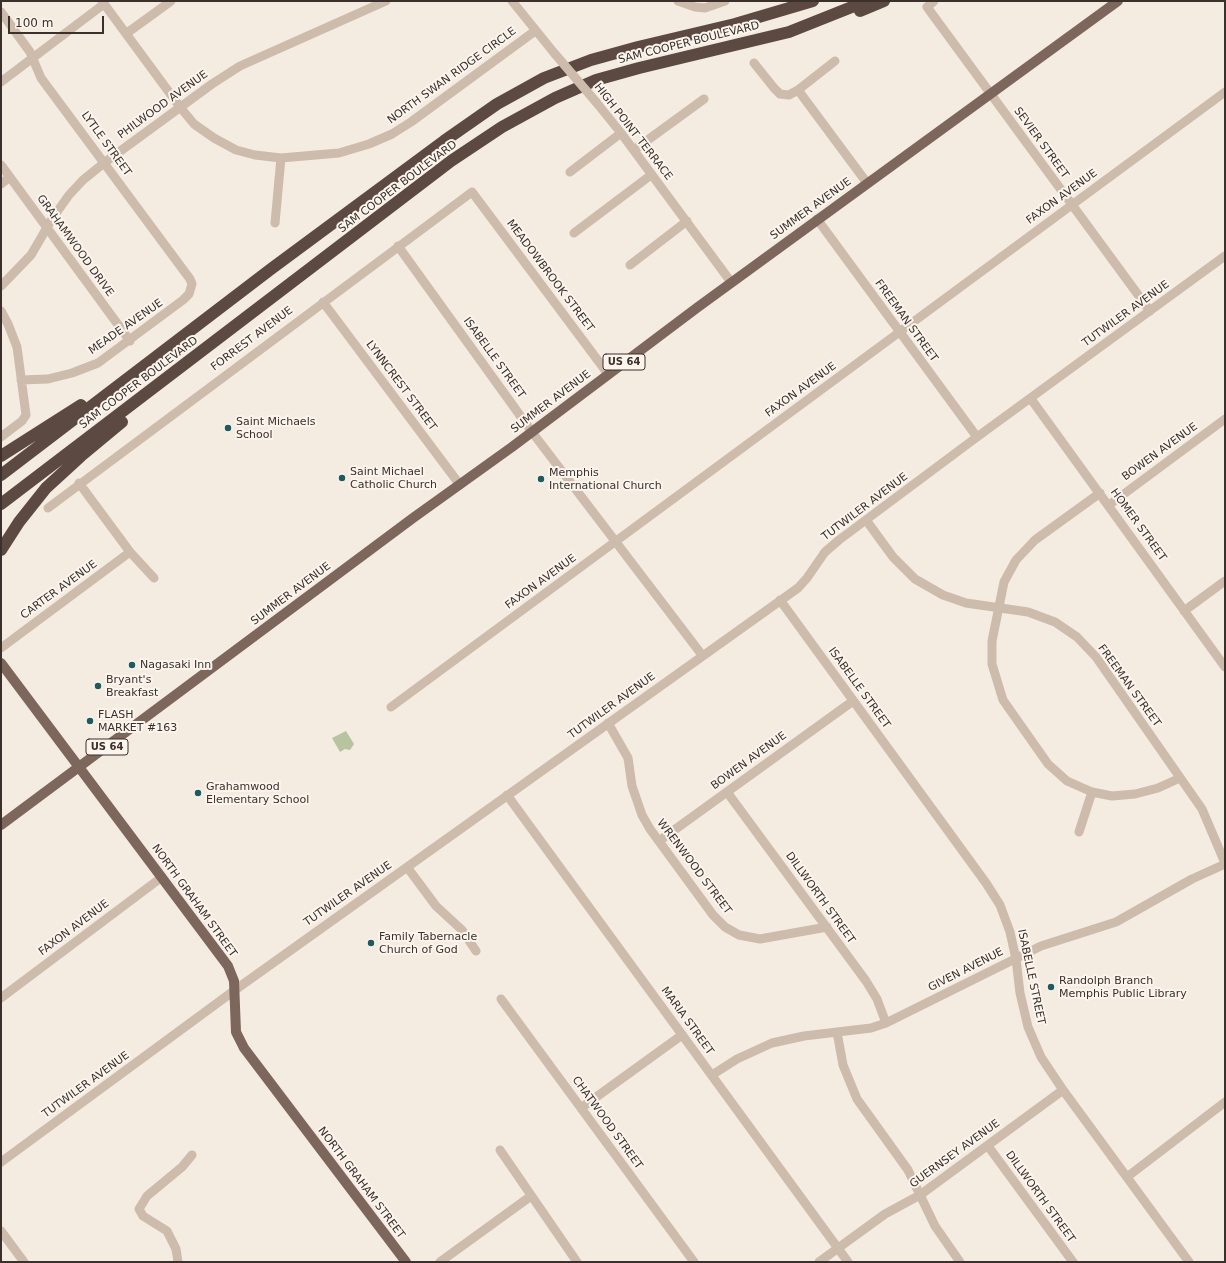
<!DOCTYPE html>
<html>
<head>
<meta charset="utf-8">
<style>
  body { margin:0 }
  #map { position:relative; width:1226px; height:1263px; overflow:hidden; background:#f4ebe1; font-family:"DejaVu Sans",sans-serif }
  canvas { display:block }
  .frame { position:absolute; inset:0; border:2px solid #3b302b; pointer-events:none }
  .scale { position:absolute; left:8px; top:16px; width:96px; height:18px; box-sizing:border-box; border:2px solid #3b302b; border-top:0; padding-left:5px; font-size:12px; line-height:14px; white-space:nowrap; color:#3b302b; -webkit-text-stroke:3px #fbf5ee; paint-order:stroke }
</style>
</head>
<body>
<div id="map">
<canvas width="1226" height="1263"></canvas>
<div class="frame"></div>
<div class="scale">100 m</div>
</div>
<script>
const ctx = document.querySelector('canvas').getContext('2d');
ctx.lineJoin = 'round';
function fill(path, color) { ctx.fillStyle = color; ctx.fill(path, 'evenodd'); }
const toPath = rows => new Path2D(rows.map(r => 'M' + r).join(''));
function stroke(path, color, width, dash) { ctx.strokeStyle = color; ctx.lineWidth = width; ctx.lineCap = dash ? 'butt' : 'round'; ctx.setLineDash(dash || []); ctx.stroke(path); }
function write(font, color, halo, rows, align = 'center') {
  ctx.font = font + ' "DejaVu Sans",sans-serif'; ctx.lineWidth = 4; ctx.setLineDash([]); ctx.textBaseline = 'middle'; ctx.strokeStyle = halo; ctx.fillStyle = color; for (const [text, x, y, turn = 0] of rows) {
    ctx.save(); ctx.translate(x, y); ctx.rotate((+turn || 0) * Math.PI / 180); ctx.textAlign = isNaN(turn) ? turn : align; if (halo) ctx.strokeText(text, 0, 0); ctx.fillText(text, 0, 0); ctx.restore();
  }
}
fill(toPath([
  [346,731,354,744,350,750,345,749,340,752,332,738]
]), '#b8c4a0');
stroke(toPath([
  [102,1,180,107,194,124,214,138,236,150,255,155,281,158,339,153,369,144,392,134,411,122,535,31],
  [512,1,555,54],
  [678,1,695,7,705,8,725,1],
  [934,1,927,7,1150,311],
  [1,12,30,52,41,78,190,279,192,284,189,294,183,300,98,363,72,373,48,379,21,380],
  [127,33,171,1],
  [754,63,774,88,780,94,789,95,798,90,835,61],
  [1,82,104,4],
  [798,90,867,183],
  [596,102,621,133,731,282],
  [634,150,704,99],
  [1,165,130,341],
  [570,172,621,133],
  [1,184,10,177],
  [817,219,977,437],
  [275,223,281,158],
  [574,233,651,175],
  [398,246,532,432,702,655],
  [630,265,687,221],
  [1,286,31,255,52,219,69,195,83,180,104,163,212,84,240,66,386,1],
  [323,302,460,485],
  [1,311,8,324,17,347,26,415,22,421,1,437],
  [1031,399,1225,667],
  [79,483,130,552,154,578],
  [1100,493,1035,540,1016,560,1004,582,992,641,992,664,1003,700,1048,764,1067,781,1092,792,1112,796,1135,794,1158,788,1180,778],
  [1109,505,1225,419],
  [48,508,472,192,608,374],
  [866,520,893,557,915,579,943,595,966,603,1028,612,1055,622,1077,637,1096,657,1202,809,1225,863],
  [780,600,986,883,1000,905,1010,932,1016,959,1020,993,1028,1027,1041,1057,1063,1090,1189,1262],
  [1184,611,1225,581],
  [1,648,130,552],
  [391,707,1225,92],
  [608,723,628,758,632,786,642,815,650,829,713,915,725,927,739,935,760,939,827,927],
  [727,792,866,981,877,999,886,1023],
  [507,795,848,1262],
  [1079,832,1092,792],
  [659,841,853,701],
  [407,867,436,906,462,930,476,951],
  [1,998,162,877],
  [501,999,694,1262],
  [837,1032,843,1065,857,1099,908,1170,935,1226,960,1262],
  [712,1075,737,1059,772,1043,804,1036,871,1028,886,1023,1041,946,1116,922,1192,879,1225,864],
  [581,1108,682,1035],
  [988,1146,1073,1262],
  [500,1150,577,1262],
  [1,1162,235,990,798,588,807,578,825,552,839,540,977,437,1225,256],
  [1127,1177,1225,1102],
  [1,1231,24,1262],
  [178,1262,176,1249,167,1231,143,1216,139,1209,147,1196,182,1167,192,1155],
  [440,1262,531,1196],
  [819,1262,885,1214,920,1195,1063,1090]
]), '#cdbbac', 9);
stroke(toPath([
  [1,663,228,966,234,981,236,1032,244,1048,406,1262],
  [1,825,413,518,512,447,698,307,1118,1]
]), '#7d675c', 10);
stroke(toPath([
  [860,11,884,1],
  [1,456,81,405],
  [1,475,271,269,444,141,497,104,544,78,591,60,638,47,735,24,813,1],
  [1,504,451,161,502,127,555,98,596,80,639,68,789,32,867,1],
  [1,550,19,522,46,488,81,456,122,422]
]), '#5c4a42', 12);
stroke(toPath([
  [555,54,596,102]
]), '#cdbbac', 9);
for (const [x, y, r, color] of [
  [228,428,4,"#1f5a5e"],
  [342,478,4,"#1f5a5e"],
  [541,479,4,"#1f5a5e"],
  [132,665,4,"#1f5a5e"],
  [98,686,4,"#1f5a5e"],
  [90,721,4,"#1f5a5e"],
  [198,793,4,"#1f5a5e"],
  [371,943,4,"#1f5a5e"],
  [1051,987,4,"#1f5a5e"]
]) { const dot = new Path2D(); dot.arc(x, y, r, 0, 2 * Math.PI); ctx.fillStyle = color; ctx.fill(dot); stroke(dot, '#fbf5ee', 1.5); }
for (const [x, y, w] of [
  [624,362,42],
  [107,747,42]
]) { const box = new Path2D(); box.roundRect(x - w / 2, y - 8, w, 16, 3); ctx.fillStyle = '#fbf5ee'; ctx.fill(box); stroke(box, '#3b302b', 1); }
write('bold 10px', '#3b302b', null, [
  ["US 64",624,362],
  ["US 64",107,747]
]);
write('11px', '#3b302b', '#fbf5ee', [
  ["SAM COOPER BOULEVARD",689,43,-14],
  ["NORTH SWAN RIDGE CIRCLE",452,76,-36],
  ["PHILWOOD AVENUE",163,105,-36],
  ["HIGH POINT TERRACE",633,132,52],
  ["SEVIER STREET",1041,143,54],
  ["LYTLE STREET",106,144,54],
  ["SAM COOPER BOULEVARD",398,187,-37],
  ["FAXON AVENUE",1062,197,-36],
  ["SUMMER AVENUE",811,209,-36],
  ["GRAHAMWOOD DRIVE",75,246,54],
  ["MEADOWBROOK STREET",550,276,53],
  ["TUTWILER AVENUE",1126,314,-36],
  ["FREEMAN STREET",906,321,54],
  ["MEADE AVENUE",126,327,-35],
  ["FORREST AVENUE",252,339,-37],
  ["ISABELLE STREET",494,358,54],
  ["SAM COOPER BOULEVARD",139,383,-37],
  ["LYNNCREST STREET",401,386,53],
  ["FAXON AVENUE",801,390,-36],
  ["SUMMER AVENUE",551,402,-37],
  ["BOWEN AVENUE",1160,452,-36],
  ["TUTWILER AVENUE",865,507,-37],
  ["HOMER STREET",1138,525,54],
  ["FAXON AVENUE",541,582,-36],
  ["CARTER AVENUE",59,590,-36],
  ["SUMMER AVENUE",291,594,-37],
  ["FREEMAN STREET",1129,686,54],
  ["ISABELLE STREET",859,688,54],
  ["TUTWILER AVENUE",612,706,-36],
  ["BOWEN AVENUE",749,761,-36],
  ["WRENWOOD STREET",694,867,53],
  ["TUTWILER AVENUE",348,894,-35],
  ["DILLWORTH STREET",820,898,54],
  ["NORTH GRAHAM STREET",194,901,54],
  ["FAXON AVENUE",74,928,-37],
  ["GIVEN AVENUE",966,970,-27],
  ["ISABELLE STREET",1031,977,78],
  ["MARIA STREET",687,1021,54],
  ["TUTWILER AVENUE",86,1085,-36],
  ["CHATWOOD STREET",607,1123,54],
  ["GUERNSEY AVENUE",955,1154,-36],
  ["NORTH GRAHAM STREET",361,1183,53],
  ["DILLWORTH STREET",1040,1197,54]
]);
write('11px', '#3b302b', '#fbf5ee', [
  ["Saint Michaels",236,422],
  ["School",236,435],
  ["Saint Michael",350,472],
  ["Catholic Church",350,485],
  ["Memphis",549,473],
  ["International Church",549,486],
  ["Nagasaki Inn",140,665],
  ["Bryant's",106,680],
  ["Breakfast",106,693],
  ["FLASH",98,715],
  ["MARKET #163",98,728],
  ["Grahamwood",206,787],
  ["Elementary School",206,800],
  ["Family Tabernacle",379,937],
  ["Church of God",379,950],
  ["Randolph Branch",1059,981],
  ["Memphis Public Library",1059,994]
], 'left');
</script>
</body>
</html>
